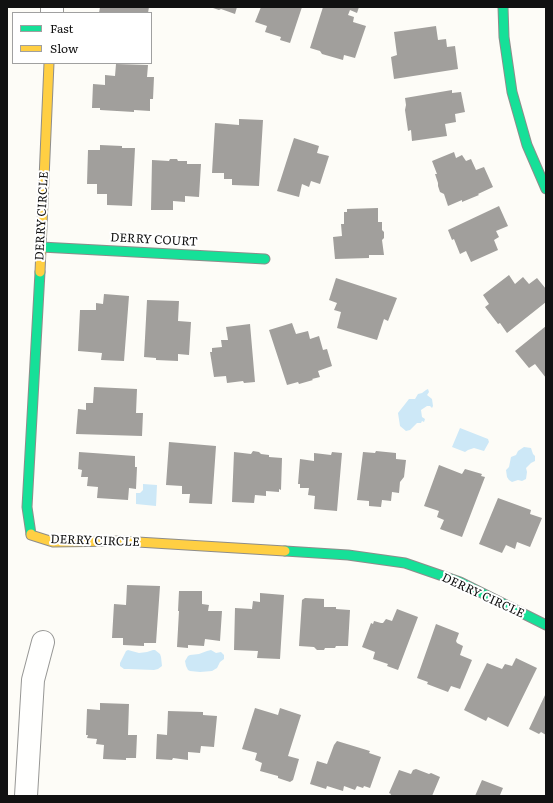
<!DOCTYPE html>
<html>
<head>
<meta charset="utf-8">
<style>
  body { margin:0 }
  #map { position:relative; width:553px; height:803px; overflow:hidden; background:#fdfcf7; font-family:Literata,serif }
  canvas { display:block }
  .frame { position:absolute; inset:0; border:8px solid #111; pointer-events:none }
  .legend { position:absolute; left:12px; top:12px; width:140px; height:52px; box-sizing:border-box; background:#fff; border:1px solid #a0a0a0; margin:0; padding:5px 7px; list-style:none; font-size:12px; color:#111 }
  .legend li { display:flex; align-items:center; gap:8px; height:20px }
  .legend b { width:20px; border:1px solid #a0a0a0 }
</style>
</head>
<body>
<div id="map">
<canvas width="553" height="803"></canvas>
<div class="frame"></div>
<ul class="legend">
<li><b style="height:5px;background:#16e098"></b>Fast</li>
<li><b style="height:5px;background:#ffcf43"></b>Slow</li>
</ul>
</div>
<script>
const ctx = document.querySelector('canvas').getContext('2d');
ctx.lineJoin = 'round';
function fill(path, color) { ctx.fillStyle = color; ctx.fill(path, 'evenodd'); }
const toPath = rows => new Path2D(rows.map(r => 'M' + r).join(''));
function stroke(path, color, width, dash) { ctx.strokeStyle = color; ctx.lineWidth = width; ctx.lineCap = dash ? 'butt' : 'round'; ctx.setLineDash(dash || []); ctx.stroke(path); }
function write(font, color, halo, rows, align = 'center') {
  ctx.font = font + ' Literata,serif'; ctx.lineWidth = 4; ctx.setLineDash([]); ctx.textBaseline = 'middle'; ctx.strokeStyle = halo; ctx.fillStyle = color; for (const [text, x, y, turn = 0] of rows) {
    ctx.save(); ctx.translate(x, y); ctx.rotate((+turn || 0) * Math.PI / 180); ctx.textAlign = isNaN(turn) ? turn : align; if (halo) ctx.strokeText(text, 0, 0); ctx.fillText(text, 0, 0); ctx.restore();
  }
}
fill(toPath([
  [428,389,429,392,427,395,432,399,433,406,432,408,430,406,427,406,421,410,422,417,425,419,424,422,422,421,421,423,417,423,410,430,406,431,400,426,398,413,409,399,415,399,418,394,422,393,426,390],
  [460,428,488,439,489,442,484,451,474,448,468,450,465,452,452,447],
  [524,447,531,448,533,454,535,456,535,461,531,463,526,468,527,472,526,479,522,481,518,480,512,482,509,480,507,477,506,470,509,467,511,457,516,455,518,451],
  [143,484,157,485,156,506,136,504,136,493,140,493,143,490],
  [128,650,139,653,147,652,153,650,155,650,160,654,161,657,162,666,158,669,154,670,128,669,124,669,120,666,120,663,126,651],
  [211,650,216,653,221,652,224,655,224,659,220,662,217,668,212,671,200,672,190,671,188,670,186,666,185,661,188,656,190,655,199,654,207,651]
]), '#cde8f7');
fill(toPath([
  [100,7,149,7,148,13,99,13],
  [210,7,237,7,235,14,221,9,219,10],
  [261,7,302,7,290,43,280,40,281,37,265,32,267,26,255,22],
  [323,7,359,7,357,13,350,10,348,15,354,17,353,22,366,26,355,58,344,55,343,60,322,54,320,51,310,48],
  [436,26,438,40,446,39,447,47,455,46,458,69,394,79,391,57,397,55,394,32],
  [116,64,148,65,147,77,154,77,153,99,150,99,150,111,134,110,134,112,100,110,100,108,92,108,93,84,105,85,105,75,115,76],
  [452,90,452,93,461,92,465,112,455,114,456,122,445,124,447,136,412,141,411,130,408,131,405,110,406,105,405,98],
  [239,119,263,120,259,186,232,185,232,179,224,179,224,173,212,173,215,123,239,125],
  [294,138,319,146,317,153,329,156,320,184,311,181,309,187,302,184,299,197,277,191],
  [100,145,122,146,122,148,135,148,132,206,107,205,107,194,97,194,97,184,87,184,88,150,100,150],
  [454,152,456,158,462,155,466,161,471,159,476,170,484,167,493,187,478,194,479,195,462,202,462,200,448,206,444,194,440,192,438,186,438,183,435,174,437,174,432,161],
  [170,159,177,159,178,161,187,161,187,164,201,164,199,197,185,196,185,202,173,201,173,210,151,210,152,160,169,161],
  [499,206,508,226,496,231,499,237,494,240,498,250,471,262,466,251,460,254,454,239,452,240,448,230],
  [378,208,378,222,382,222,382,230,384,232,384,238,382,240,384,255,369,255,369,258,335,259,333,237,342,236,341,224,344,224,344,212,347,212,347,209],
  [509,275,515,284,523,277,529,284,537,278,546,289,546,302,507,333,500,323,498,324,485,307,489,304,483,295],
  [336,278,397,298,388,321,384,319,377,340,337,328,341,312,334,310,337,303,329,300],
  [104,294,129,296,124,361,101,360,102,353,78,351,80,310,96,310,96,303,103,304],
  [147,300,179,301,178,321,191,322,189,355,178,354,178,361,156,360,156,358,144,357],
  [292,323,296,334,308,331,310,339,319,336,323,350,327,349,332,366,318,371,320,377,312,379,313,380,299,384,298,382,287,385,269,330],
  [250,324,255,382,244,383,243,381,227,383,226,376,214,377,210,352,212,352,212,348,222,347,221,340,228,340,226,327],
  [546,326,546,378,535,364,529,368,515,351],
  [94,387,137,389,136,413,143,413,142,436,76,434,78,409,86,410,86,403,93,403],
  [169,442,216,446,212,504,189,503,190,494,182,494,182,486,166,485],
  [253,451,259,452,261,454,269,455,269,457,282,458,281,490,279,489,279,492,266,491,266,496,255,495,254,503,232,502,234,452,251,454],
  [376,451,396,453,396,459,406,460,404,477,400,482,399,493,392,492,391,501,382,500,381,507,369,506,369,501,357,500,363,452,375,453],
  [79,452,135,456,135,467,137,467,136,489,129,488,128,500,97,498,98,487,87,486,88,477,81,477,82,470,78,469],
  [332,452,342,453,337,511,314,509,315,496,308,495,309,488,300,488,300,484,298,484,300,459,314,461,314,453,331,455],
  [439,465,462,474,465,469,482,474,481,476,485,477,462,537,440,529,444,520,437,517,439,511,424,506],
  [498,498,531,510,530,514,542,518,530,547,517,542,515,549,506,545,502,553,479,544],
  [127,585,160,586,156,643,144,643,144,646,123,645,123,638,112,638,114,604,126,605],
  [179,591,202,591,202,604,209,605,208,611,222,611,220,641,205,639,204,646,188,645,188,648,177,647,179,611,178,611],
  [260,593,284,595,280,659,257,658,258,651,234,650,235,608,252,609,253,601,260,602],
  [305,598,324,599,324,607,336,607,336,609,350,610,348,646,336,646,335,648,325,648,324,650,317,650,314,647,299,646,302,600],
  [397,609,418,617,398,670,387,666,388,664,373,659,375,652,362,647,371,623,373,624,374,621,381,623,383,623,386,619,392,621],
  [436,624,459,633,456,641,457,643,463,646,460,655,472,660,460,689,451,686,448,692,427,684,428,682,417,678],
  [516,658,537,668,508,727,488,717,486,721,464,710,487,663,502,669,505,664,512,666],
  [546,693,546,735,541,732,539,734,529,729],
  [100,703,129,704,128,735,137,735,136,758,126,758,126,760,103,759,104,745,96,744,97,739,87,738,88,735,86,735,87,709,100,710],
  [255,708,278,715,280,708,301,715,288,756,299,759,293,780,290,782,278,778,278,776,260,771,262,763,255,760,257,753,242,749],
  [168,711,203,712,203,715,217,716,214,747,201,746,200,753,188,752,188,760,173,758,172,760,156,759,157,734,167,735],
  [337,741,370,751,369,753,381,757,370,788,364,786,363,788,357,786,355,790,344,786,343,791,327,786,326,789,310,784,317,761,327,764,334,745],
  [416,769,429,774,431,773,440,777,432,796,390,796,391,794,389,793,399,770,411,774,413,770],
  [482,780,503,788,500,795,503,796,475,796]
]), '#a19f9c');
const street = toPath([
  [52,13,52,7],
  [26,796,33,680,43,642]
]);
const fast = toPath([
  [503,7,504,37,512,92,527,145,546,189],
  [41,247,265,259],
  [31,534,27,507,40,272],
  [285,551,348,555,405,563,460,582,546,625]
]);
const slow = toPath([
  [40,272,49,63],
  [31,534,31,535,53,542,121,541,285,551]
]);
stroke(street, '#979795', 24);
stroke(fast, '#8e8d8b', 11);
stroke(slow, '#8e8d8b', 11);
stroke(street, '#fffffe', 22);
stroke(fast, '#16e098', 9);
stroke(slow, '#ffcf43', 9);
write('12px', '#111', '#fff', [
  ["DERRY CIRCLE",42,216,-87],
  ["DERRY COURT",154,240,3],
  ["DERRY CIRCLE",95,541,2],
  ["DERRY CIRCLE",483,596,25]
]);
</script>
</body>
</html>
